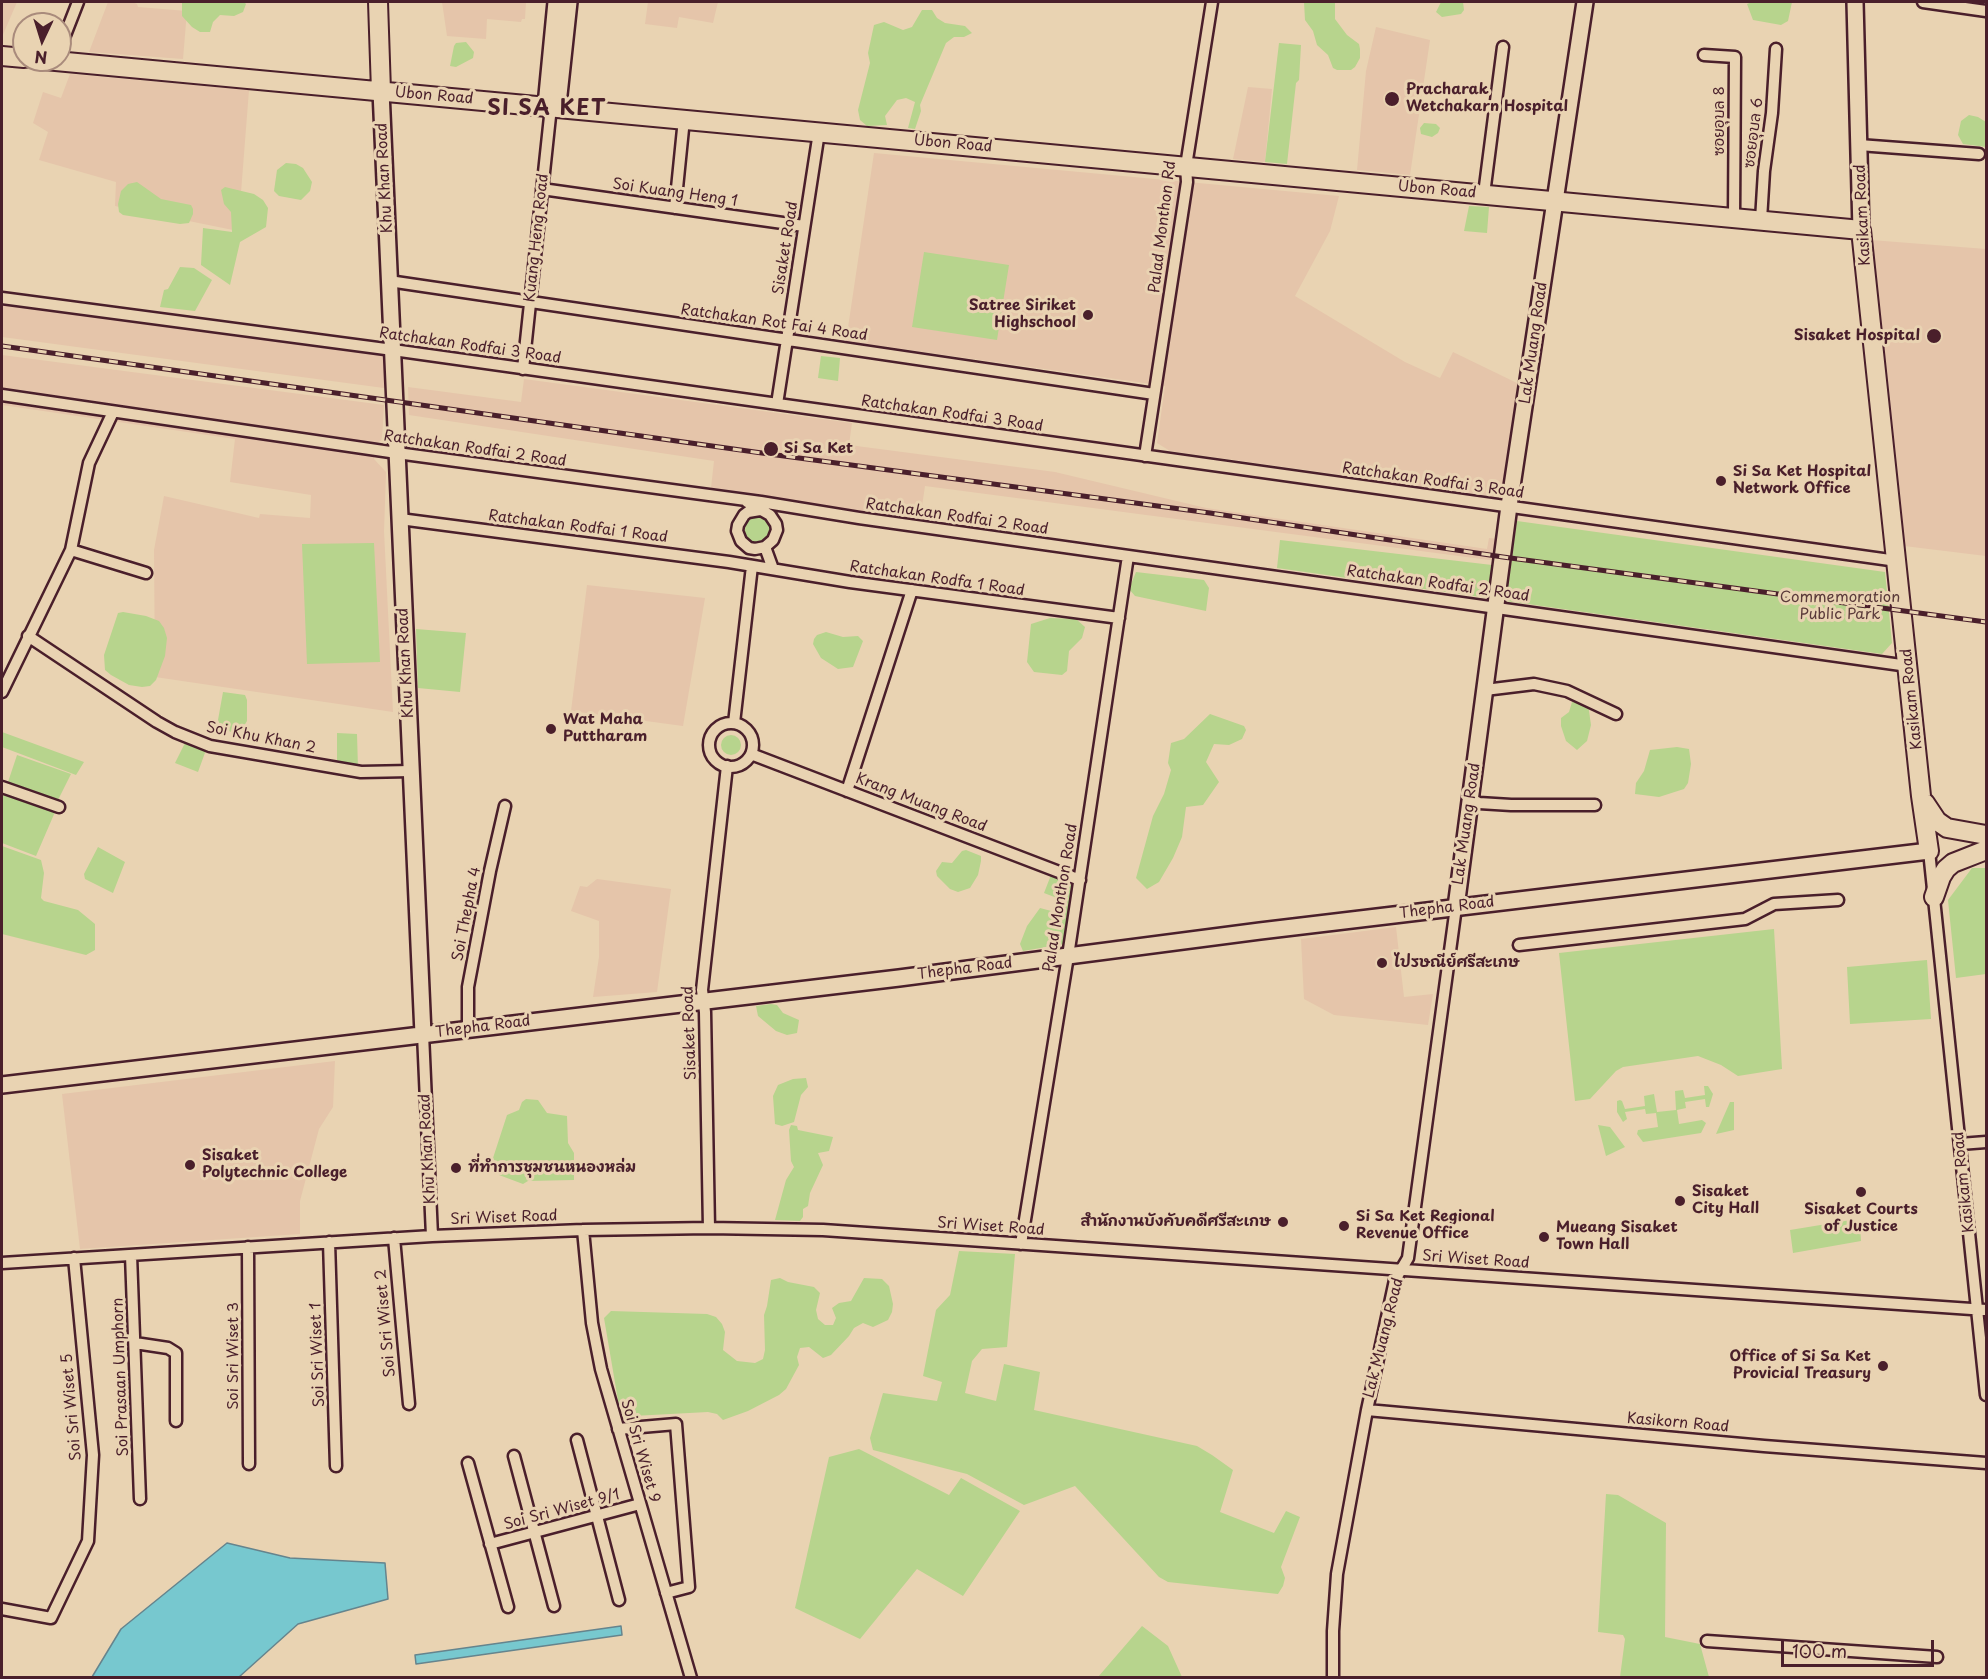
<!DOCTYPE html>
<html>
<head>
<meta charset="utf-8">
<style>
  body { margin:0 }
  #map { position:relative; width:1988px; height:1679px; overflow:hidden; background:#e9d3b2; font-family:"Playpen Sans",sans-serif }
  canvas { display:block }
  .frame { position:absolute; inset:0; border:3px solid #4a1f2b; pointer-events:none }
  .north { position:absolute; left:12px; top:12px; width:60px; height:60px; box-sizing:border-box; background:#e9d3b2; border:2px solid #a98b7c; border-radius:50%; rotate:184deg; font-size:16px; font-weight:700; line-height:24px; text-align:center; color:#4a1f2b }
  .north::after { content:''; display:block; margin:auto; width:21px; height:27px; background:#4a1f2b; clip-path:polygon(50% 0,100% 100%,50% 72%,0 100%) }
  .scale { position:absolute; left:1781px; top:1640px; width:153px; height:27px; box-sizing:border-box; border:3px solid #4a1f2b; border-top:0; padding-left:8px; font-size:18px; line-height:21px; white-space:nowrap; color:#4a1f2b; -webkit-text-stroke:4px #e9d3b2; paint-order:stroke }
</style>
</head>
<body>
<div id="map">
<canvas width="1988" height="1679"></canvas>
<div class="frame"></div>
<div class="north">N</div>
<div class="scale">100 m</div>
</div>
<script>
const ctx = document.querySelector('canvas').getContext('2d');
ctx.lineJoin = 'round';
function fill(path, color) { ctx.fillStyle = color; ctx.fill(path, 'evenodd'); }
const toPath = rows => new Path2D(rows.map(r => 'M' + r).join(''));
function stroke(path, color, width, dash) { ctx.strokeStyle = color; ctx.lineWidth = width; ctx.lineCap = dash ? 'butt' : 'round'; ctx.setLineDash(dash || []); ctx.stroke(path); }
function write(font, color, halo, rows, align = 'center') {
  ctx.font = font + ' "Playpen Sans","Playpen Sans Thai",sans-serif'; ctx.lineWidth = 6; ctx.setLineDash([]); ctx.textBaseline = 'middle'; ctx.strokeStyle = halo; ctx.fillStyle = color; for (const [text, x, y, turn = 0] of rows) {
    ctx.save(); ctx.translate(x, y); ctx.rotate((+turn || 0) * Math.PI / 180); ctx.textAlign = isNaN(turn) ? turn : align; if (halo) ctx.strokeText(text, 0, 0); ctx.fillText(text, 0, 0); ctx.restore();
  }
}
fill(toPath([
  [2,2,17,2,2,37],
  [108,2,132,2,137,4,138,7,187,11,183,59,89,52],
  [442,2,526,2,525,19,522,19,521,22,487,19,486,39,447,36],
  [648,2,718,2,713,23,679,17,677,28,645,24],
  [1376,27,1430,40,1410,175,1357,170,1366,71],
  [70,74,249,90,238,231,115,206,116,182,39,160,48,132,33,123,43,92,61,98],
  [1248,87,1272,89,1265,162,1233,159],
  [874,153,1339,196,1330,231,1295,296,1405,362,1440,378,1453,352,1519,384,1503,489,1493,496,1170,451,1157,443,1165,386,846,341],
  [1871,240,1986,249,1986,556,1904,546],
  [2,302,386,354,384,388,2,337],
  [2,355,384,405,382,440,375,444,374,459,386,472,384,531,393,712,155,677,154,550,164,496,259,518,260,514,310,518,311,495,230,482,235,439,2,405],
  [524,379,852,423,849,445,1055,472,1206,508,1487,549,1489,538,1499,539,1497,561,925,486,920,520,711,488,714,461,409,415,408,387,521,402],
  [587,585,705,598,683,726,571,711],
  [597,879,671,889,657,992,593,997,599,957,599,921,571,911,580,886,587,887],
  [1396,927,1404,997,1433,994,1428,1025,1334,1015,1304,999,1301,939],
  [335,1061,333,1107,319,1129,300,1201,300,1234,80,1249,62,1094]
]), '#e5c5aa');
fill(toPath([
  [182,2,244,2,246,4,243,12,234,16,220,15,213,22,210,32,200,32,192,27,182,16],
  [1304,2,1335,2,1335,19,1347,35,1359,44,1360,49,1360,58,1355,67,1351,70,1337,70,1333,68,1328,55,1317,45,1313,31,1305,20],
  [1441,2,1463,2,1464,10,1461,14,1442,17,1436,12],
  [1752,2,1792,2,1788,21,1781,25,1753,20,1747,4],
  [922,10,932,10,937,18,945,23,965,26,972,33,964,37,954,37,946,43,920,105,921,111,915,129,908,128,915,102,906,98,897,100,885,116,887,125,867,126,860,120,858,110,870,63,868,53,874,25,884,22,903,30,912,27],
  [466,42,474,52,473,58,456,67,450,66,454,46,456,43],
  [1279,43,1301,45,1299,80,1296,83,1287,164,1265,162],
  [1969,115,1978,117,1986,122,1986,147,1963,144,1958,135,1961,121],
  [1424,123,1436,124,1440,128,1438,133,1432,137,1421,134,1420,128],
  [286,163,296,164,303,168,312,182,310,191,301,200,279,196,274,191,277,170],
  [137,182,161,199,191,205,193,209,193,214,189,223,180,224,123,215,119,212,118,204,121,191,128,184],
  [225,187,254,194,263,200,268,208,266,227,240,242,230,285,201,265,203,228,232,232,231,212,224,204,221,190],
  [1469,206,1489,207,1487,233,1464,231],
  [924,252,1009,265,997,340,912,327],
  [180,267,194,268,212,280,195,311,160,307,164,290,168,289],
  [821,356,840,358,838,381,818,378],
  '745 530a13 13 0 1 1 26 0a13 13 0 1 1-26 0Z',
  [1517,521,1885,572,1892,643,1882,654,1506,601],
  [1280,540,1492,565,1488,598,1277,568],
  [374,543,380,662,307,664,302,544],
  [1136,572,1204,580,1209,588,1206,611,1135,596,1129,589],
  [123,612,146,616,159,621,164,628,167,638,165,656,156,680,150,686,142,687,129,685,111,675,105,670,104,655,118,613],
  [1050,618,1076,619,1085,627,1082,638,1069,651,1067,671,1062,675,1034,672,1027,662,1031,624],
  [416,629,466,633,460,692,418,688],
  [826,632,843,637,858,636,863,641,853,667,838,669,821,658,813,644,814,639,817,635],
  [223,692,245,695,247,700,247,721,241,731,233,733,221,727,218,720],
  [1572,702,1588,704,1591,725,1587,741,1577,750,1566,741,1561,726,1561,718,1569,712],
  [1210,714,1244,726,1246,730,1242,739,1229,745,1214,744,1206,762,1219,782,1203,805,1186,807,1182,837,1173,858,1159,882,1147,889,1136,878,1153,816,1164,794,1171,770,1168,763,1171,743,1184,739],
  [2,732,84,762,76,775,2,747],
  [337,733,357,734,358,768,337,766],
  '721 745a10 10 0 1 1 20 0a10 10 0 1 1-20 0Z',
  [185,743,206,750,198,772,175,763],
  [1677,747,1689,749,1691,764,1688,783,1684,789,1659,797,1635,794,1636,783,1644,771,1650,750],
  [17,755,71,774,58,800,8,782],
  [2,793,55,812,36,856,2,843],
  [2,846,41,860,44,873,41,898,44,901,78,910,95,924,95,950,86,955,2,934],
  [98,847,125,862,113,893,85,879,84,874],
  [966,850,981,856,981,861,978,875,970,888,958,892,950,889,937,876,936,871,942,862,952,863,962,851],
  [1972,868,1986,868,1986,974,1956,978,1948,900],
  [1051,875,1070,884,1074,889,1064,944,1023,951,1020,944,1027,926,1040,908,1055,912,1059,901,1057,898,1044,893],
  [1774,929,1782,1069,1738,1076,1721,1065,1698,1056,1623,1067,1616,1071,1590,1099,1575,1101,1559,953],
  [1927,960,1931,1019,1850,1024,1847,967],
  [771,1004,777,1005,783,1013,799,1020,797,1033,787,1035,776,1031,758,1016,756,1006],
  [806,1078,808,1087,801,1095,794,1122,782,1126,775,1124,773,1096,778,1085,793,1079],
  [1704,1086,1708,1086,1713,1094,1709,1107,1706,1107,1705,1099,1685,1102,1686,1108,1677,1110,1679,1124,1702,1120,1706,1123,1701,1133,1643,1142,1637,1134,1638,1130,1658,1127,1656,1113,1646,1114,1645,1109,1625,1112,1627,1119,1623,1122,1617,1112,1617,1101,1620,1100,1622,1101,1625,1109,1645,1106,1644,1096,1654,1094,1657,1112,1676,1110,1675,1091,1683,1090,1685,1098,1705,1095],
  [526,1099,538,1100,547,1113,567,1116,568,1143,574,1153,574,1180,528,1181,523,1184,499,1175,493,1158,507,1115,519,1110,522,1102],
  [1730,1102,1734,1102,1734,1130,1716,1134],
  [791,1125,797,1126,798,1130,833,1137,829,1151,818,1153,823,1165,810,1193,808,1206,803,1209,803,1217,800,1221,775,1220,786,1180,794,1167,791,1161,789,1130],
  [1598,1125,1610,1127,1625,1147,1606,1156],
  [1851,1220,1860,1224,1861,1241,1793,1253,1790,1230],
  [959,1251,1015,1254,1007,1347,982,1349,972,1361,965,1393,996,1401,1004,1364,1040,1372,1034,1410,1197,1446,1212,1455,1233,1470,1220,1512,1274,1533,1286,1511,1300,1517,1281,1567,1285,1578,1283,1586,1278,1594,1168,1582,1159,1577,1075,1486,1024,1505,967,1474,873,1450,870,1438,883,1393,937,1401,942,1382,923,1376,936,1310,950,1295],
  [780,1278,788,1282,814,1287,820,1293,816,1310,818,1319,825,1325,833,1325,836,1318,832,1308,839,1303,851,1301,864,1278,882,1279,889,1286,893,1304,892,1312,888,1320,873,1327,863,1323,854,1328,849,1336,831,1355,823,1358,809,1347,800,1348,797,1357,799,1365,786,1389,779,1395,748,1411,723,1420,717,1414,708,1412,633,1416,625,1413,619,1406,604,1318,611,1311,707,1314,716,1317,722,1324,725,1332,723,1350,737,1361,755,1363,763,1359,765,1350,764,1315,767,1306,771,1280],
  [859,1449,949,1495,961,1478,1020,1511,963,1596,917,1569,860,1639,795,1608,829,1457],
  [1606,1494,1618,1495,1666,1523,1665,1637,1700,1644,1709,1677,1620,1677,1625,1639,1623,1635,1598,1632],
  [1142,1626,1168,1646,1182,1677,1098,1677]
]), '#b7d48d');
const water = toPath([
  [227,1543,290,1558,385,1563,388,1599,298,1624,239,1677,92,1677,121,1629,227,1543],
  [621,1626,622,1635,416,1664,415,1655,621,1626]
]);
fill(water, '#77c8cf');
stroke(water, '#65848d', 1.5);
const street = toPath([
  [1923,2,1986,11],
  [60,48,78,2],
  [1704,55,1735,57,1734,218],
  [1859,145,1979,154],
  [542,189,804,226],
  [1484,194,1503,47],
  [675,208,684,119],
  [1761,220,1764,171,1772,113,1776,49],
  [389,281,1154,394],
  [2,298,393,350,1897,561],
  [523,369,551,107],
  [2,395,397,453,761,502,859,518,1908,666],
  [777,404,819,132],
  [1145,456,1187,182,1186,166,1212,2],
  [747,502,770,515,776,524,777,530,773,540,765,547,755,549,749,548,741,541,737,531,738,525,744,515,748,512,760,510],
  [400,519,729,562,850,582,1119,618],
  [765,547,773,569],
  [71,550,146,573],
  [28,636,157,722,175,732,210,746,361,772,411,771],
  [1485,690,1534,684,1567,691,1616,714],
  [2,692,71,550,89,463,113,412],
  [734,723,752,566],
  '709 745a22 22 0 1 1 44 0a22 22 0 1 1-44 0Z',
  [751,754,1080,880],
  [2,787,59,807],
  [847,791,912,590],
  [1471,799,1479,803,1511,805,1595,805],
  [1929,851,1986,1395],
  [1519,945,1745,919,1774,904,1838,900],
  [468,1029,468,987,490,871,505,806],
  [423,1034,432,1236],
  [1960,1144,1986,1142],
  [709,1228,705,1012,702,990,727,766],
  [583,1230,592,1323,601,1369,691,1678],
  [394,1238,409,1404],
  [329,1242,336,1466],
  [1021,1244,1068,956,1128,556],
  [248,1247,249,1464],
  [131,1255,140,1499],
  [2,1263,432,1236,583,1230,709,1228,823,1230,1986,1310],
  [135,1343,168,1348,176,1353,176,1421],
  [1367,1410,1764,1446,1986,1463],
  [618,1429,676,1424,689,1587,666,1593],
  [577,1440,619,1600],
  [514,1456,554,1606],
  [468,1463,508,1607],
  [490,1544,640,1504],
  [2,1609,51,1618,88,1541,93,1455,74,1258],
  [1707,1641,1937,1657],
  [1333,1678,1333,1631,1337,1574,1367,1410,1395,1280,1408,1258,1456,907]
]);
const secondary = toPath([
  [1855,2,1861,230],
  [381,91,423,1034],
  [551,107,559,95,569,2],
  [551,107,547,95,556,2],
  [1456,907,1509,506,1585,2],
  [2,1085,899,978,1260,931,1929,851]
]);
const primary = toPath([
  [378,2,381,91],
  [2,56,24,58],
  [45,60,1861,230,1921,796,1929,851],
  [1925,803,1937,821,1947,828,1986,835],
  [1934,897,1941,877,1946,869,1953,863,1986,850]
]);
stroke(street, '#4a1f2b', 15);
stroke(secondary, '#4a1f2b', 20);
stroke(primary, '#4a1f2b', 22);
stroke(street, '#e9d3b2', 10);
stroke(secondary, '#e9d3b2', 15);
stroke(primary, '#e9d3b2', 18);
const rail = toPath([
  [2,346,769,454,1210,513,1503,557,1986,622]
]);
stroke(rail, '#4a1f2b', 5);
stroke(rail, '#e9d3b2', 3, [9]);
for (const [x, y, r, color] of [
  [1392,99,8,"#4a1f2b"],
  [1088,315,6,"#4a1f2b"],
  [1934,336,8,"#4a1f2b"],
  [771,449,8,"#4a1f2b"],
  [1721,481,6,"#4a1f2b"],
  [551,729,6,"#4a1f2b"],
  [1382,963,6,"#4a1f2b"],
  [190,1165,6,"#4a1f2b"],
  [456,1168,6,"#4a1f2b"],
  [1861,1192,6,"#4a1f2b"],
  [1680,1201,6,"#4a1f2b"],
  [1283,1222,6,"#4a1f2b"],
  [1344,1226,6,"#4a1f2b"],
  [1544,1237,6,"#4a1f2b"],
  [1883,1366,6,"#4a1f2b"]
]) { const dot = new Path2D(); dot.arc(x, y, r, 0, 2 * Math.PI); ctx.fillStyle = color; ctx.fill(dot); stroke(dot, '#e9d3b2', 2); }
write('bold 15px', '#4a1f2b', '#e9d3b2', [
  ["Pracharak",1406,90],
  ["Wetchakarn Hospital",1406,107],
  ["Satree Siriket",1076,306,"right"],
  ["Highschool",1076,323,"right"],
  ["Sisaket Hospital",1920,336,"right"],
  ["Si Sa Ket",784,449],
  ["Si Sa Ket Hospital",1733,472],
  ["Network Office",1733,489],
  ["Wat Maha",563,720],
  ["Puttharam",563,737],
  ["ไปรษณีย์ศรีสะเกษ",1394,963],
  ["Sisaket",202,1156],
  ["Polytechnic College",202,1173],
  ["ที่ทำการชุมชนหนองหล่ม",468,1168],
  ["Sisaket",1692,1192],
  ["City Hall",1692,1209],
  ["Sisaket Courts",1861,1210,"center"],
  ["of Justice",1861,1227,"center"],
  ["Si Sa Ket Regional",1356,1217],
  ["Revenue Office",1356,1234],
  ["สำนักงานบังคับคดีศรีสะเกษ",1271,1222,"right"],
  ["Mueang Sisaket",1556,1228],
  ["Town Hall",1556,1245],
  ["Office of Si Sa Ket",1871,1357,"right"],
  ["Provicial Treasury",1871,1374,"right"]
], 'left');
write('15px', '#4a1f2b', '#e9d3b2', [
  ["Ubon Road",434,96,5],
  ["ซอยอุบล 8",1720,121,-90],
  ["ซอยอุบล 6",1754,133,-83],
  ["Ubon Road",953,144,5],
  ["Khu Khan Road",385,178,-93],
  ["Ubon Road",1437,190,5],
  ["Soi Kuang Heng 1",675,193,8],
  ["Kasikam Road",1863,215,-93],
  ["Palad Monthon Rd",1163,227,-83],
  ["Kuang Heng Road",537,238,-84],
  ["Sisaket Road",786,248,-81],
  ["Ratchakan Rot Fai 4 Road",774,323,8],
  ["Lak Muang Road",1534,343,-82],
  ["Ratchakan Rodfai 3 Road",470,346,8],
  ["Ratchakan Rodfai 3 Road",952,414,8],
  ["Ratchakan Rodfai 2 Road",475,449,8],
  ["Ratchakan Rodfai 3 Road",1433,481,8],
  ["Ratchakan Rodfai 2 Road",957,517,8],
  ["Ratchakan Rodfai 1 Road",578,527,7],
  ["Ratchakan Rodfa 1 Road",937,579,8],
  ["Ratchakan Rodfai 2 Road",1438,584,8],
  ["Khu Khan Road",406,663,-93],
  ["Kasikam Road",1912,699,-96],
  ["Soi Khu Khan 2",261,738,11],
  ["Krang Muang Road",921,803,21],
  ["Lak Muang Road",1467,824,-82],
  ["Palad Monthon Road",1061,898,-81],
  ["Thepha Road",1447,908,-7],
  ["Soi Thepha 4",467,914,-79],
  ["Thepha Road",965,969,-7],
  ["Thepha Road",483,1027,-7],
  ["Sisaket Road",690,1033,-92],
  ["Khu Khan Road",428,1149,-93],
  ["Kasikam Road",1964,1182,-96],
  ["Sri Wiset Road",504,1218,-2],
  ["Sri Wiset Road",991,1227,4],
  ["Sri Wiset Road",1476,1260,4],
  ["Soi Sri Wiset 2",386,1323,-95],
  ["Lak Muang Road",1384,1338,-76],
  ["Soi Sri Wiset 1",318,1355,-92],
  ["Soi Sri Wiset 3",234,1356,-90],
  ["Soi Prasaan Umphorn",121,1377,-92],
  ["Soi Sri Wiset 5",72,1407,-95],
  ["Kasikorn Road",1678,1423,5],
  ["Soi Sri Wiset 9",640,1451,74],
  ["Soi Sri Wiset 9/1",562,1510,-15]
]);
write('15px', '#5a3a3a', '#e9d3b2', [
  ["Commemoration",1840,598],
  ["Public Park",1840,615]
]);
ctx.letterSpacing = '1.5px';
write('bold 21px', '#4a1f2b', '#e9d3b2', [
  ["SI SA KET",547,109]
]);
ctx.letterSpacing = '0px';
</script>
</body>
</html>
